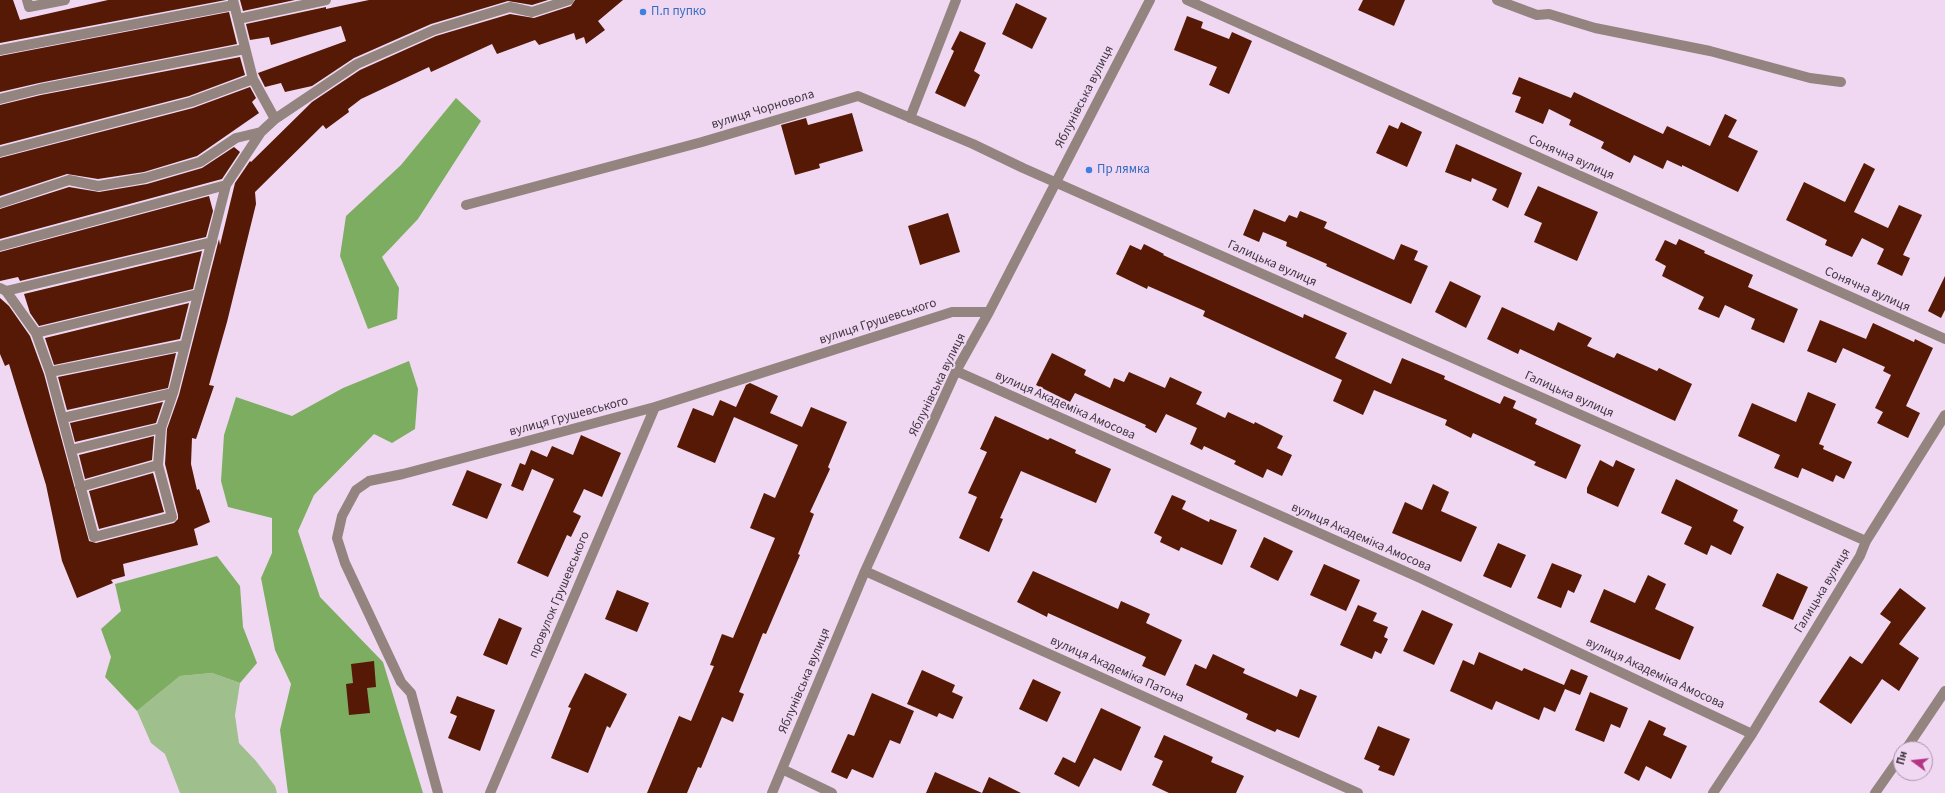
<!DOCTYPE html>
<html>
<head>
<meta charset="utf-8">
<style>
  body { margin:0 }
  #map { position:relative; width:1945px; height:793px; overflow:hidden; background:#f0d8f3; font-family:"Source Sans 3",sans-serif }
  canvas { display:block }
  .north { position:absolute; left:1893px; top:741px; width:40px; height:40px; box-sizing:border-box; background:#f0d8f3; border:1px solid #aa97ab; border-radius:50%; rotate:285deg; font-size:11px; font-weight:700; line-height:16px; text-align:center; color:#403640 }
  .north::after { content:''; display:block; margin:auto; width:14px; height:18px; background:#b43582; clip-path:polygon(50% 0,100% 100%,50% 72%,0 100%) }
</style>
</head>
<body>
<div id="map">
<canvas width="1945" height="793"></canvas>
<div class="north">Пн</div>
</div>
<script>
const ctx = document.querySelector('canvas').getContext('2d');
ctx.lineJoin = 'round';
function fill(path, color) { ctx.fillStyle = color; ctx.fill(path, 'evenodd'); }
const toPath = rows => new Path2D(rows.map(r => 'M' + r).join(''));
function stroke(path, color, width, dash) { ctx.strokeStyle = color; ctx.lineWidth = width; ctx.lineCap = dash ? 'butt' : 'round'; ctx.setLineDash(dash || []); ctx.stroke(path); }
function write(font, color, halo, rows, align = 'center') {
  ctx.font = font + ' "Source Sans 3",sans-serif'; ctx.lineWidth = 4; ctx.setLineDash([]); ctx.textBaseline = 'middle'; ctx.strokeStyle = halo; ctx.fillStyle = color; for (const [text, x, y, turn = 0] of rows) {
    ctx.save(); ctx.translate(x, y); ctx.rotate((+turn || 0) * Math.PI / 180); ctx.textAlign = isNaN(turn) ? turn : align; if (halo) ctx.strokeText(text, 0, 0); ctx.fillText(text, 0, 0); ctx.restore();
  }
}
fill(toPath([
  [212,673,240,683,235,715,239,743,256,761,275,786,277,793,180,793,165,754,151,743,137,711,180,676]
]), '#9fc08c');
fill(toPath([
  [456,98,481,121,418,219,382,257,399,288,397,319,368,329,340,256,346,216,401,165],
  [409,361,418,389,415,429,392,443,374,434,314,495,298,531,320,597,383,662,423,793,288,793,280,730,291,684,275,650,261,578,272,553,272,518,228,507,221,481,224,435,236,397,292,416,343,388],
  [217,556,240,586,243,627,257,663,240,683,212,673,180,676,137,711,105,677,111,657,101,629,121,611,115,584]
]), '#7dad60');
fill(toPath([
  [0,0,13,0,20,20,108,0,226,0,0,43],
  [240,0,295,0,243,11],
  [369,0,548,0,532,5,508,1,431,24,354,58,312,86,285,92,281,83,265,87,258,73,346,41,341,26,271,45,269,37,250,40,246,24,326,7,326,9],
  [575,0,623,0,598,21,605,30,586,44,584,37,576,40,574,33,539,45,535,40,497,54,492,44,431,72,429,67,361,99,348,109,349,112,326,129,323,125,255,192,256,204,227,322,209,385,214,386,196,439,192,438,191,464,197,490,199,489,210,522,194,529,198,545,123,564,125,576,111,580,113,583,77,598,62,561,46,485,9,364,5,366,0,354,0,298,9,306,30,336,44,374,89,541,96,543,174,523,178,519,178,515,165,464,167,429,179,395,219,239,220,245,235,183,250,161,251,162,312,102,360,70,436,36,510,14,534,18,571,6],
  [1363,0,1405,0,1394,26,1358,10],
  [1016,3,1047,18,1032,49,1002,34],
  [229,12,237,44,39,83,0,92,0,56],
  [1187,16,1203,22,1201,28,1229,39,1232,32,1252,41,1229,94,1209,85,1217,67,1174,50],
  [960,31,986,43,974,71,980,75,965,107,935,93,954,51,951,49],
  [240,57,245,75,189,96,0,145,0,105,41,95],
  [1519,77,1571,98,1574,92,1663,134,1667,126,1710,146,1725,114,1737,120,1728,137,1758,151,1738,192,1682,165,1682,167,1667,160,1663,169,1634,155,1630,163,1601,148,1604,142,1569,125,1571,120,1549,109,1543,124,1515,112,1521,97,1512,94],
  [250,87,256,98,252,102,259,113,197,156,144,172,98,179,67,174,0,196,0,158,193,108],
  [852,113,863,151,819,164,820,168,795,175,781,125,806,118,808,125],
  [1401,122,1422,132,1407,167,1376,153,1389,125,1398,129],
  [1456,144,1522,173,1508,208,1492,200,1497,189,1472,178,1471,182,1445,172],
  [234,147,240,152,222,179,0,239,0,209,69,187,99,192,147,184,202,168],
  [1864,163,1875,169,1854,212,1888,228,1899,205,1922,215,1903,255,1910,258,1902,276,1877,264,1884,249,1862,238,1852,257,1825,245,1827,240,1786,220,1804,182,1845,202],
  [1538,186,1598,212,1577,261,1534,242,1542,223,1524,215],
  [209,196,213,211,206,237,20,281,18,277,0,281,0,252],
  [1254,209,1285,222,1289,215,1297,218,1300,211,1327,222,1324,228,1394,260,1401,244,1418,251,1414,260,1428,266,1411,304,1326,266,1327,264,1286,246,1287,242,1263,232,1259,242,1243,235],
  [948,213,960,252,920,265,908,226],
  [1679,239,1705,251,1704,253,1753,275,1748,287,1798,309,1784,343,1751,329,1755,319,1725,305,1719,318,1698,309,1704,297,1662,276,1666,266,1655,260,1665,240,1676,245],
  [1144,244,1164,254,1163,255,1303,318,1304,314,1347,333,1335,358,1391,384,1402,358,1445,376,1444,379,1500,404,1504,396,1516,401,1513,408,1537,419,1535,424,1581,445,1566,479,1534,465,1536,462,1473,433,1471,438,1445,425,1447,420,1374,390,1363,415,1333,401,1342,380,1203,316,1205,311,1148,286,1147,289,1116,274,1130,245,1141,250],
  [202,251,193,289,39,326,30,313,24,294],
  [1945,276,1945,310,1941,318,1928,311],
  [1450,281,1481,296,1466,328,1435,312],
  [189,303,180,339,54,365,45,338],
  [1502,307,1554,331,1558,322,1592,338,1587,346,1614,358,1617,353,1657,371,1659,368,1692,384,1675,421,1520,349,1518,354,1487,339],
  [1820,320,1866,339,1873,323,1914,342,1915,339,1933,348,1906,406,1920,413,1908,438,1877,423,1883,412,1875,408,1891,375,1883,371,1885,367,1843,348,1836,363,1807,351],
  [176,353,168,388,67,410,58,377],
  [1052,353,1086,370,1084,375,1110,388,1114,378,1124,382,1129,372,1165,388,1170,377,1202,392,1196,404,1225,418,1228,412,1254,424,1255,422,1283,436,1277,448,1292,455,1282,476,1267,469,1263,478,1234,464,1236,461,1204,446,1202,450,1190,444,1197,428,1166,414,1156,433,1145,427,1146,425,1075,393,1070,402,1036,385],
  [750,383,778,396,770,413,802,427,811,407,847,422,828,467,830,469,810,512,814,514,798,554,800,555,766,634,763,633,739,692,744,694,733,722,722,717,701,768,698,767,687,793,647,793,679,716,691,721,714,666,710,665,722,634,733,638,775,538,750,528,764,493,775,498,798,445,734,417,715,463,677,447,693,408,713,416,720,400,736,407,746,385],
  [1808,392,1836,404,1819,444,1824,446,1823,449,1852,462,1844,479,1836,475,1833,482,1802,468,1798,478,1774,468,1780,455,1738,436,1752,403,1796,422],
  [163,402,156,423,75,442,70,423],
  [995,416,1048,440,1050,438,1076,450,1075,453,1111,469,1096,503,1021,471,1000,518,1003,519,989,552,959,538,977,497,968,493,987,452,980,449],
  [581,435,621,453,602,497,584,489,573,512,581,516,571,537,567,535,548,577,517,563,554,479,532,469,523,491,511,486,520,463,525,465,531,450,547,457,552,446,573,455],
  [154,436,152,460,85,479,79,455],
  [1600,460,1613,467,1616,460,1635,469,1618,507,1587,493,1587,488],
  [467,470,502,484,487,519,452,505],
  [153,473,164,512,99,529,89,491],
  [1676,479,1738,510,1733,521,1744,527,1731,555,1711,545,1707,555,1684,544,1692,527,1661,513],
  [1433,484,1449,492,1441,511,1477,527,1461,562,1392,533,1405,502,1422,510],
  [1172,495,1186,501,1182,509,1209,522,1210,519,1237,530,1222,565,1181,547,1179,551,1160,542,1162,537,1154,533],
  [1264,537,1293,551,1278,581,1250,567],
  [1498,543,1526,555,1511,588,1483,576],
  [1552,563,1582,575,1574,593,1568,590,1561,608,1537,598],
  [1324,564,1360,580,1346,611,1310,595],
  [1033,571,1118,609,1121,601,1150,614,1146,623,1182,640,1165,676,1142,666,1146,657,1048,613,1047,617,1017,602],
  [1777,573,1808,587,1793,620,1762,606],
  [1648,575,1666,584,1655,609,1694,627,1680,660,1590,622,1604,589,1635,603],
  [1900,588,1926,608,1899,644,1919,658,1899,691,1882,679,1851,724,1819,702,1850,656,1862,664,1891,622,1880,614],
  [617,590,649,603,637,632,605,619],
  [1358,605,1377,613,1373,621,1388,627,1384,637,1388,639,1381,654,1375,651,1372,659,1340,645],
  [1422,610,1453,624,1434,665,1403,651],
  [499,618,522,628,507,665,483,655],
  [1479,652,1522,671,1524,668,1564,685,1571,669,1588,676,1580,695,1565,689,1555,712,1544,707,1539,720,1496,701,1492,710,1450,691,1463,660,1474,665],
  [1213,654,1245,669,1243,673,1297,697,1300,689,1317,696,1299,738,1277,729,1275,732,1246,719,1248,714,1186,685,1195,664,1206,669],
  [374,661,376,687,367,688,370,713,349,715,346,684,353,683,351,664],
  [922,670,955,685,952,692,963,697,953,719,939,713,937,717,907,704],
  [585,673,627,694,610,728,607,726,588,773,551,758,571,708,568,707],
  [1033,679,1061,692,1047,722,1019,709],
  [1590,692,1628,708,1620,728,1611,724,1604,742,1575,730],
  [872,693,914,711,900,744,890,740,873,778,852,769,847,779,831,772,848,734,854,736],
  [457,696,495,710,480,751,448,738,457,716,450,713],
  [1101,708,1141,727,1121,771,1094,758,1079,787,1054,774,1063,757,1075,763],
  [1649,720,1666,728,1663,735,1687,746,1671,779,1646,766,1639,781,1624,773],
  [1378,726,1410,739,1394,776,1378,770,1380,766,1364,759],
  [1164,735,1213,757,1211,762,1244,776,1236,793,1169,793,1152,785,1163,761,1154,757],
  [935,772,982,793,989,777,1021,793,926,793]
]), '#561905');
stroke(toPath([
  [27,0,29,7,65,0],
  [233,0,253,79,275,119],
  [1187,0,1945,339],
  [1497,0,1537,15,1549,14,1595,28,1710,51,1810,78,1841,82],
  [238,19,326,0],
  [0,50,234,5],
  [0,99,40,89,245,49],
  [910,118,956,0],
  [0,152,191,102,253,79],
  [0,203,69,180,98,186,145,178,200,162,236,138,261,132],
  [466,205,702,142,858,96,973,144,1023,168,1866,541,1860,556,1752,734,1713,793],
  [0,246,226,185],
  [0,288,6,291,36,333,50,372,94,537,172,517,158,465,161,428,173,393,226,185,261,132,275,119,357,64,434,30,510,7,532,12,569,0],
  [6,291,212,242],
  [36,333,198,294],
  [956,371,1420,578,1752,734],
  [50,372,185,345],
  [63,418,173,393],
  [71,450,161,428],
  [80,487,158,465],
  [1866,541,1945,415],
  [865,571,1358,793],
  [1906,749,1945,691],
  [782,769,832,793],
  [438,793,411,693,401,682,345,563,337,538,342,516,356,490,369,481,403,474,655,407,952,312,989,312],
  [490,793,655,407],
  [772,793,865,571,956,371,989,312,1150,0],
  [1875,793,1901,756]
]), '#938480', 10);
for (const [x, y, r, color] of [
  [643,12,4,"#3f7fe0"],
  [1089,170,4,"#3f7fe0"]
]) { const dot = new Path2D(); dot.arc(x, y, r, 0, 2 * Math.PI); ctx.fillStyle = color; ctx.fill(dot); stroke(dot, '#f0d8f3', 1.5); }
write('13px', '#366cbe', '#f0d8f3', [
  ["П.п пупко",651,12],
  ["Пр лямка",1097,170]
], 'left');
write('13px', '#403640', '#f0d8f3', [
  ["Яблунівська вулиця",1085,97,-63],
  ["вулиця Чорновола",763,110,-17],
  ["Сонячна вулиця",1571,158,24],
  ["Галицька вулиця",1272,264,24],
  ["Сонячна вулиця",1867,290,24],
  ["вулиця Грушевського",878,322,-18],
  ["Яблунівська вулиця",938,385,-64],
  ["Галицька вулиця",1569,395,24],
  ["вулиця Академіка Амосова",1065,406,24],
  ["вулиця Грушевського",569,417,-15],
  ["вулиця Академіка Амосова",1361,538,24],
  ["Галицька вулиця",1823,591,-59],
  ["провулок Грушевського",560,595,-67],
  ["вулиця Академіка Патона",1117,670,24],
  ["вулиця Академіка Амосова",1655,674,25],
  ["Яблунівська вулиця",805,681,-67]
]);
</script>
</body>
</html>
